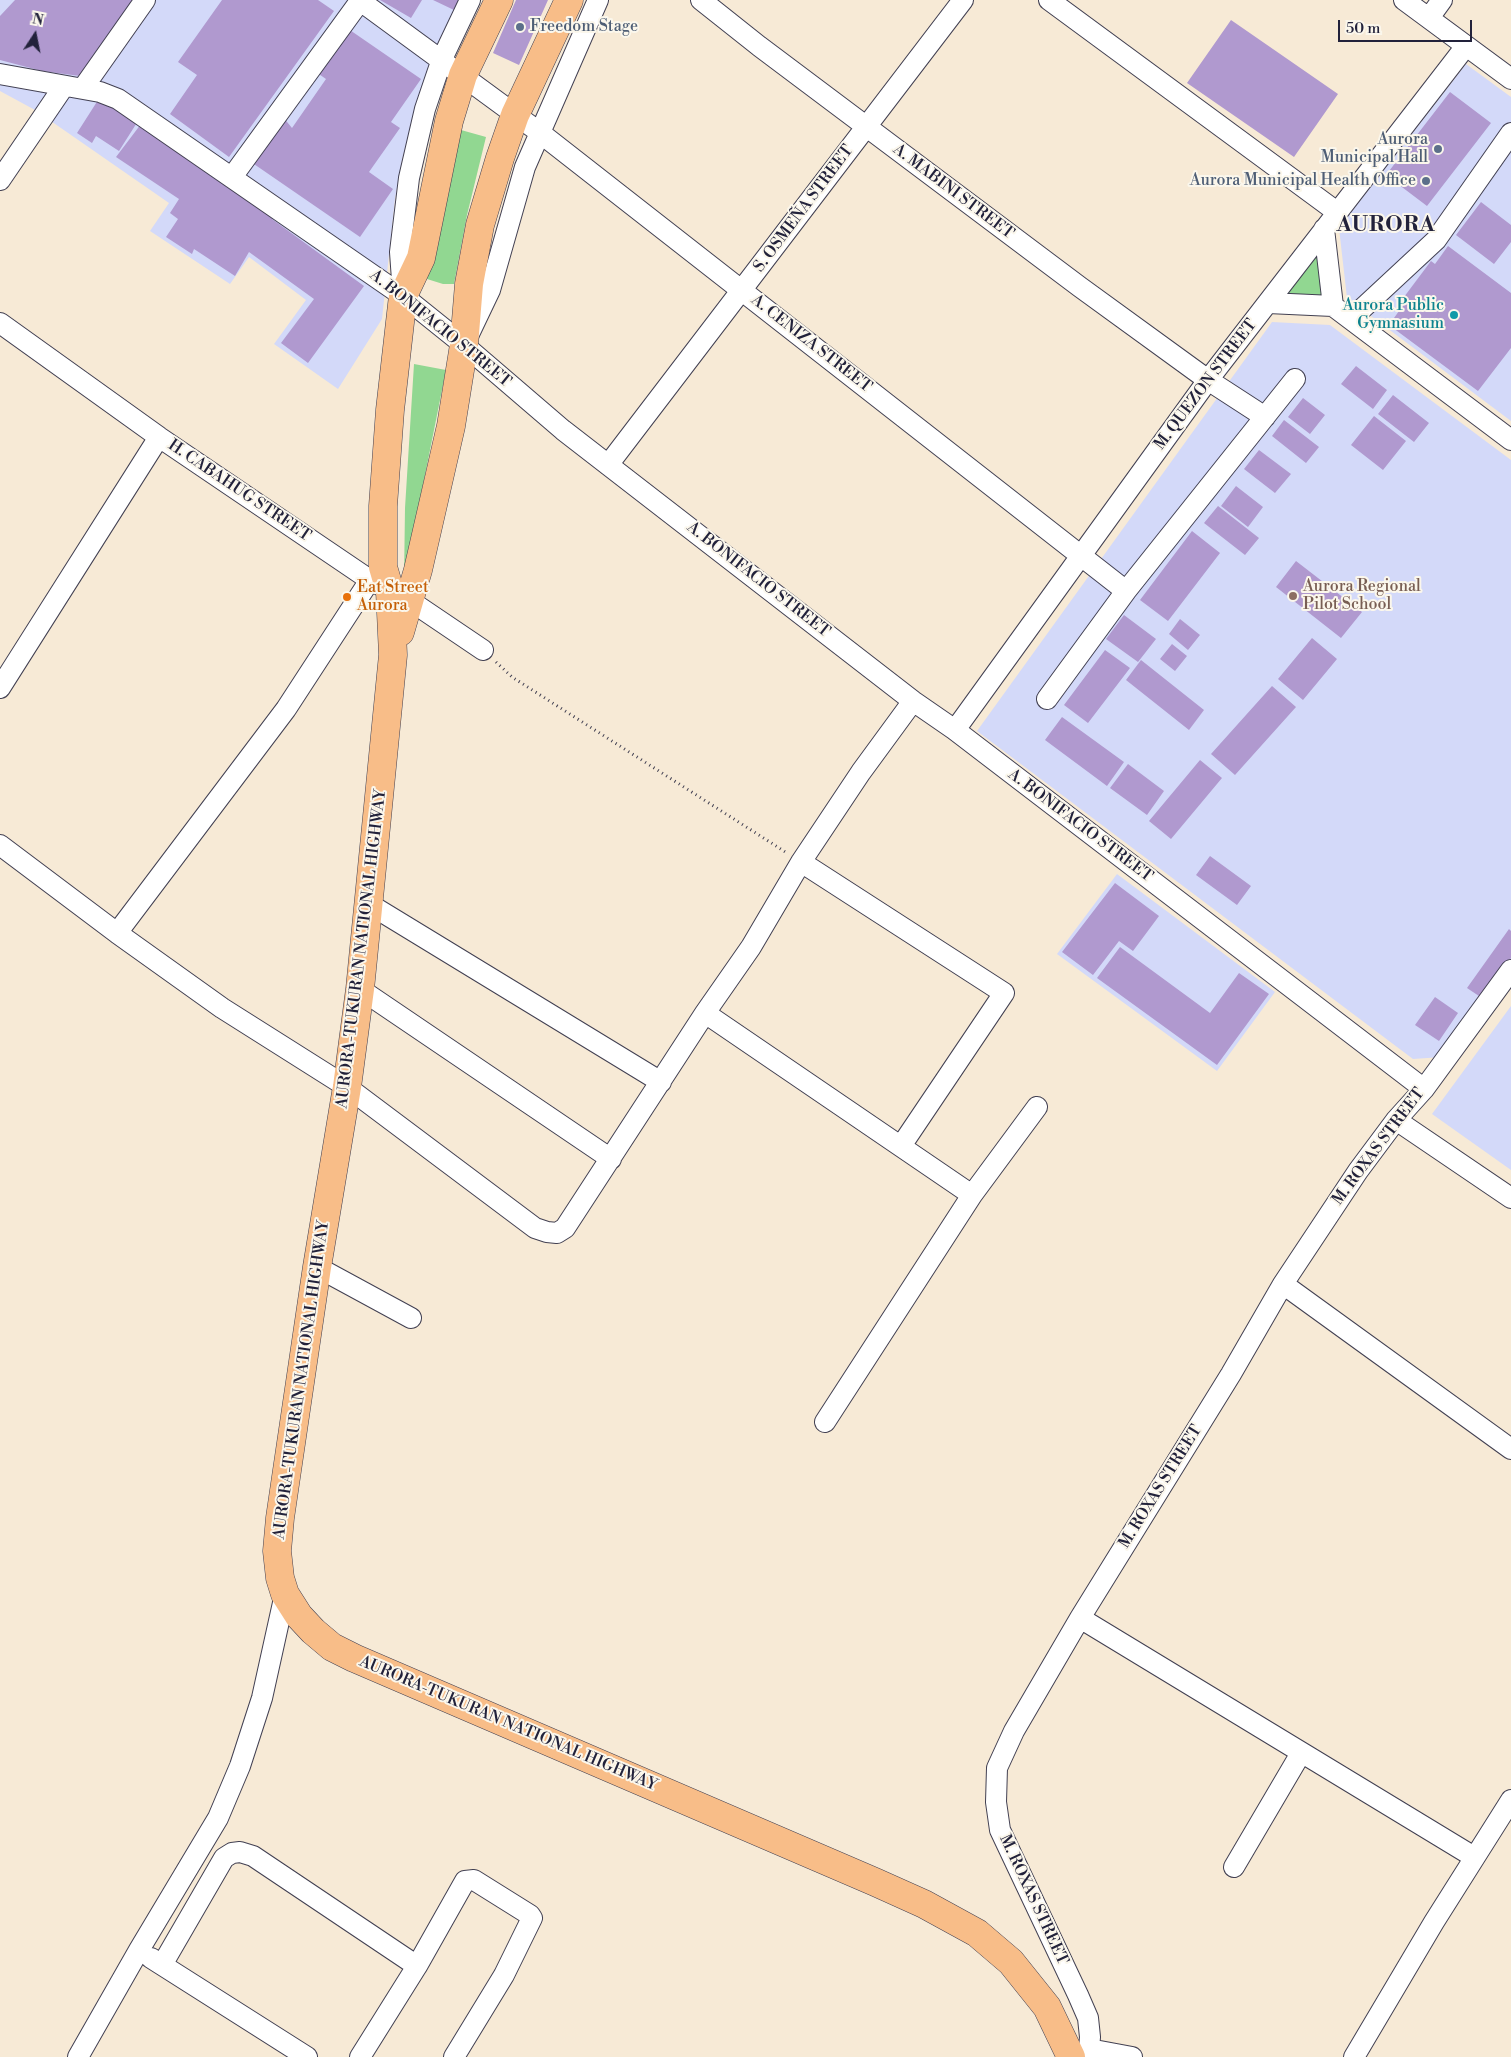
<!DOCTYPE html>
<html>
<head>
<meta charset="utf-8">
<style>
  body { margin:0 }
  #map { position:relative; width:1511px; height:2057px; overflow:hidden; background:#f7ead6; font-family:"Libre Bodoni",serif }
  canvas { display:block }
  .north { position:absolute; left:10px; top:10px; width:50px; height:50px; -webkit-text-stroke:4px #fbf7ec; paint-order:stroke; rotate:11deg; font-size:14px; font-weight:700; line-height:20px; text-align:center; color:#22223b }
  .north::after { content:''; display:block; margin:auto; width:18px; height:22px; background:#22223b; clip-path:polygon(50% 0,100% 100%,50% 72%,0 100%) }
  .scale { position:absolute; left:1338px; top:20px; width:134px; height:22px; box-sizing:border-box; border:2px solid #22223b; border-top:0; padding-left:6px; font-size:15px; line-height:18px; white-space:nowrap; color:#22223b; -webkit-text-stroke:4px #fbf7ec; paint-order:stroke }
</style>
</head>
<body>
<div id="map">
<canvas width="1511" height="2057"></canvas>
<div class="north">N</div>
<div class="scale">50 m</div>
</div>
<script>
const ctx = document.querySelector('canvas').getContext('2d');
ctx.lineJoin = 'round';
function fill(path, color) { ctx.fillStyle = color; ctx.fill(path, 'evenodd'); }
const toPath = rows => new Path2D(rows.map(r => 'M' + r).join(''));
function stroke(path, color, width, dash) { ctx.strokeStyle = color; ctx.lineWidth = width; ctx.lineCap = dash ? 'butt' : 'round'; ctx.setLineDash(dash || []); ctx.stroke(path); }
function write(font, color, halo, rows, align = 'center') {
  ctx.font = font + ' "Libre Bodoni",serif'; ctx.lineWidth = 4; ctx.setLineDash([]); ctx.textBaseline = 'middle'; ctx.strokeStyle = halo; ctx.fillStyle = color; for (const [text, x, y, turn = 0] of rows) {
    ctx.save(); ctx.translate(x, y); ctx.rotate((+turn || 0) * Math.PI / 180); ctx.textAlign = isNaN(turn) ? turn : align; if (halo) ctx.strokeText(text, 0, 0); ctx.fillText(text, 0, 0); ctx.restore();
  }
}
fill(toPath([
  [0,0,470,0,412,121,402,160,395,199,382,319,338,389,274,344,306,300,249,257,230,284,150,231,169,203,35,110,0,91],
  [1466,64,1511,97,1511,421,1347,298,1339,228],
  [1272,322,1330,325,1511,460,1511,961,1442,1057,1413,1059,977,731],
  [1117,874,1275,992,1217,1071,1057,954],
  [1511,1006,1511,1170,1432,1114]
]), '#d3d9f9');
fill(toPath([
  [461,130,486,137,467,215,454,284,443,284,427,279,441,209],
  [1319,248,1324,299,1282,296],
  [414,364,446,370,404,580,405,508]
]), '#91d791');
fill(toPath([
  [15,0,134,0,80,76,42,71,0,60,0,16],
  [222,0,318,0,334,11,229,157,170,114,197,75,178,62],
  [380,0,422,0,411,18],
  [433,0,459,0,454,10],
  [516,0,548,0,519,65,493,53],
  [1231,20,1338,94,1294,157,1187,83],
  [344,26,421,79,391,122,400,128,369,172,393,189,360,237,251,162,283,117,292,128,326,79,313,70],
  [1450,92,1491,123,1427,206,1386,175],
  [100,97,138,121,119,151,96,136,92,143,77,133],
  [141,124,274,217,272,219,364,286,308,363,281,343,314,299,249,252,235,276,194,249,192,254,166,237,178,219,170,213,179,199,116,157],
  [1481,202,1511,225,1511,242,1494,264,1456,235],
  [1448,246,1511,293,1511,348,1478,391,1389,325,1404,304,1401,301,1431,261,1435,264],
  [1356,366,1387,390,1373,409,1341,384],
  [1393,395,1429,423,1414,442,1378,414],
  [1303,398,1325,415,1310,434,1288,417],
  [1374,416,1406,441,1383,470,1351,445],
  [1284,420,1319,447,1306,463,1272,436],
  [1259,450,1291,474,1275,493,1244,469],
  [1236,486,1263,507,1248,527,1221,506],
  [1218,506,1259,538,1245,555,1204,523],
  [1192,531,1220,553,1168,621,1140,600],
  [1296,561,1362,612,1341,638,1276,587],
  [1124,615,1156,639,1138,662,1106,639],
  [1180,619,1200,635,1188,650,1169,634],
  [1312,638,1337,659,1303,700,1278,679],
  [1172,644,1187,656,1175,671,1160,659],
  [1105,650,1130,668,1088,723,1064,705],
  [1141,660,1204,710,1189,730,1126,680],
  [1272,686,1296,707,1235,775,1211,754],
  [1062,717,1124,762,1107,786,1045,740],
  [1200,760,1222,778,1171,839,1149,821],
  [1128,764,1164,791,1147,815,1110,788],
  [1210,856,1251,886,1237,905,1196,875],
  [1115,883,1159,916,1133,951,1119,941,1093,975,1062,952],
  [1509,929,1511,931,1511,958,1482,998,1467,988],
  [1120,947,1210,1013,1239,973,1269,994,1217,1065,1097,978],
  [1435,997,1458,1013,1439,1041,1415,1025]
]), '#b099cf');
const minor = toPath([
  [359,0,539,132,1126,591],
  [701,0,759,46,1080,287,1208,380,1265,417],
  [1049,0,1337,212],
  [1404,0,1511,79],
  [1429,18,1442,0],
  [0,74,100,92,118,99,403,296,464,345,563,430,913,701,955,730,1424,1089],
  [83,88,145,0],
  [232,177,360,1],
  [0,180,64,86],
  [1324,229,1333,306],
  [403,294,400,252,409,178,425,109,442,59,470,0],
  [1268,303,1333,306,1511,440],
  [1351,319,1436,240,1511,133],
  [0,323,159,437,308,538,370,580,409,600,483,650],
  [469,334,490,290,525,167,598,0],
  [608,465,963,0],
  [0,688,159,437],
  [1047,699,1126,591,1295,379],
  [955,730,1208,380,1466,46],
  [0,845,117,933,222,1008,347,1087,535,1228,547,1232,557,1233,565,1228,705,1013,751,947,801,862,861,772,913,701],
  [801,862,1004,993,901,1146],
  [369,904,661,1082],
  [117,933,286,709,370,580],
  [360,989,611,1159],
  [705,1013,972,1195],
  [1396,1120,1511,1198],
  [317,1267,411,1318],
  [1283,1284,1511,1449],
  [825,1422,972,1195,1037,1107],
  [1080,1618,1474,1857],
  [1234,1867,1301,1753],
  [151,1958,307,2057],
  [162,1965,224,1858,232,1853,240,1852,253,1856,417,1966],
  [1089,2049,1132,2057],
  [78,2057,139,1950,218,1818,240,1766,262,1698,285,1594],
  [360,2057,417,1966,465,1881,474,1880,530,1915,532,1918,504,1975,454,2057],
  [1083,2057,1089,2049,1090,2037,1088,2018,1078,1995,1000,1830,996,1802,997,1768,1014,1731,1080,1618,1231,1374,1283,1284,1358,1171,1396,1120,1424,1089,1511,970],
  [1354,2057,1434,1922,1511,1800]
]);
const highway = toPath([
  [499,0,463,75,449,121,421,258,403,296,390,410,383,506,383,567,390,591,393,655,360,989,347,1087,317,1267,280,1518,277,1551,280,1578,285,1594,299,1616,313,1631,332,1647,354,1658,875,1882,924,1904,977,1933,1011,1962,1047,2007,1071,2057],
  [400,632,418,570,451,426,464,345,469,284,480,225,500,158,515,115,569,0]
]);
stroke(minor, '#424052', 22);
stroke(highway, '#424052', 29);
stroke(toPath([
  [496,662,512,677,787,853]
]), '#424052', 3, [1, 4]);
stroke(minor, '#fff', 20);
stroke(highway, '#f8bd88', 28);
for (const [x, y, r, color] of [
  [520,27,5,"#5c6f8a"],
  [1438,149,5,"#5c6f8a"],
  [1426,181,5,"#5c6f8a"],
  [1454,315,5,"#0f9aa8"],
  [1293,596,5,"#8d6e63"],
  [347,597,5,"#e8710a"]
]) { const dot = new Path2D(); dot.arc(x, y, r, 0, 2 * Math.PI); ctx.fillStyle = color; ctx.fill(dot); stroke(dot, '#fbf7ec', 2); }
write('16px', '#4e5e75', '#fbf7ec', [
  ["Freedom Stage",530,27,"left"],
  ["Aurora",1428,140],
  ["Municipal Hall",1428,158],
  ["Aurora Municipal Health Office",1416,181]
], 'right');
write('16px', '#22223b', '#fbf7ec', [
  ["A. MABINI STREET",953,192,37],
  ["S. OSMEÑA STREET",804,209,-53],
  ["A. BONIFACIO STREET",440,329,39],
  ["A. CENIZA STREET",811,344,38],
  ["M. QUEZON STREET",1206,385,-53],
  ["H. CABAHUG STREET",239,491,34],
  ["A. BONIFACIO STREET",758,580,38],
  ["A. BONIFACIO STREET",1080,826,37],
  ["AURORA-TUKURAN NATIONAL HIGHWAY",362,949,-83],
  ["M. ROXAS STREET",1379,1147,-53],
  ["AURORA-TUKURAN NATIONAL HIGHWAY",302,1380,-82],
  ["M. ROXAS STREET",1161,1487,-58],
  ["AURORA-TUKURAN NATIONAL HIGHWAY",508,1724,23],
  ["M. ROXAS STREET",1033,1900,65]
]);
write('16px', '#0d838f', '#fbf7ec', [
  ["Aurora Public",1444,306],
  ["Gymnasium",1444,324]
], 'right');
write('16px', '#785e54', '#fbf7ec', [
  ["Aurora Regional",1303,587],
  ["Pilot School",1303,605]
], 'left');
write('16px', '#c56008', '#fbf7ec', [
  ["Eat Street",357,588],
  ["Aurora",357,606]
], 'left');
ctx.letterSpacing = '1px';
write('bold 21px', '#22223b', '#fbf7ec', [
  ["AURORA",1386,226]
]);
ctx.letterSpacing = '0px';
</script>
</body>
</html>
